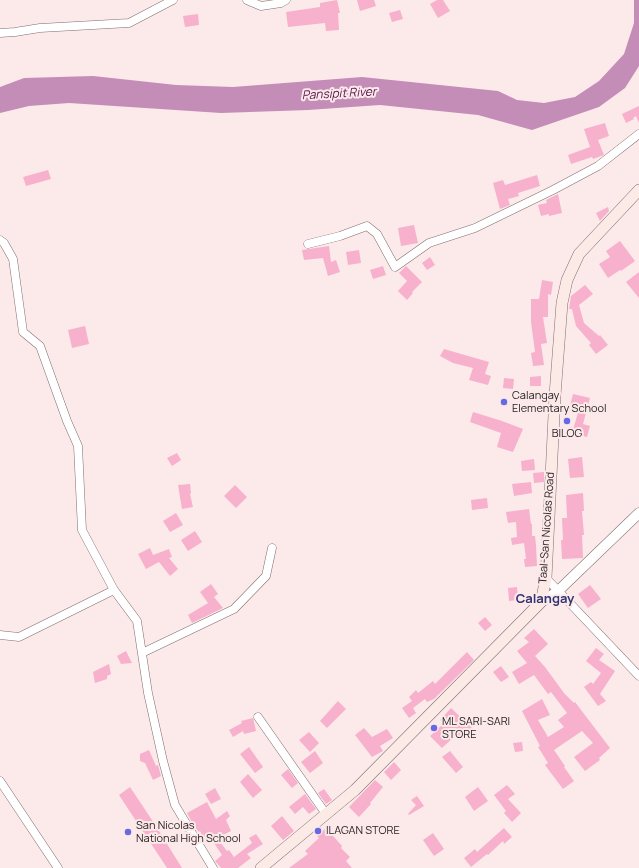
<!DOCTYPE html>
<html>
<head>
<meta charset="utf-8">
<style>
  body { margin:0 }
  canvas { display:block; background:#fce9ea }
</style>
</head>
<body>
<canvas width="639" height="868"></canvas>
<script>
const ctx = document.querySelector('canvas').getContext('2d');
ctx.lineJoin = 'round';
function fill(path, color) { ctx.fillStyle = color; ctx.fill(path, 'evenodd'); }
const toPath = rows => new Path2D(rows.map(r => 'M' + r).join(''));
function stroke(path, color, width, dash) { ctx.strokeStyle = color; ctx.lineWidth = width; ctx.lineCap = dash ? 'butt' : 'round'; ctx.setLineDash(dash || []); ctx.stroke(path); }
function write(font, color, halo, rows, align = 'center') {
  ctx.font = font + ' Manrope,sans-serif'; ctx.lineWidth = 4; ctx.setLineDash([]); ctx.textBaseline = 'middle'; ctx.strokeStyle = halo; ctx.fillStyle = color; for (const [text, x, y, turn = 0] of rows) {
    ctx.save(); ctx.translate(x, y); ctx.rotate((+turn || 0) * Math.PI / 180); ctx.textAlign = isNaN(turn) ? turn : align; if (halo) ctx.strokeText(text, 0, 0); ctx.fillText(text, 0, 0); ctx.restore();
  }
}
fill(toPath([
  [634,0,639,0,639,66,625,88,599,107,532,130,478,115,380,105,308,110,221,113,69,103,29,106,0,113,0,87,24,78,93,76,176,85,233,87,362,77,498,91,517,100,544,103,575,97,599,81,624,54,634,23]
]), '#c48db8');
fill(toPath([
  [337,0,340,13,338,13,339,30,326,31,325,23,288,27,286,12,320,7,320,3],
  [357,0,374,0,376,6,360,11],
  [437,0,443,0,450,11,438,18,430,4],
  [400,10,403,19,392,22,389,13],
  [198,14,199,25,185,27,183,16],
  [639,106,639,123,636,116,633,118,634,119,626,123,622,114],
  [605,123,609,136,598,140,604,155,593,159,592,157,571,164,568,155,590,147,584,129],
  [48,170,51,179,26,186,23,177],
  [537,175,540,186,518,193,519,196,508,199,510,205,500,209,493,183,503,180,505,185],
  [558,194,562,213,549,216,549,214,541,216,538,205,547,203,546,200],
  [608,207,609,211,600,221,596,213],
  [414,225,418,243,401,246,398,228],
  [620,241,635,261,621,271,620,270,608,278,599,264,610,257,606,251],
  [329,246,331,262,336,260,340,272,328,276,323,258,304,260,302,250],
  [359,250,361,263,348,265,346,252],
  [430,257,435,265,427,270,422,263],
  [383,266,386,275,373,279,370,270],
  [406,266,422,282,412,292,413,293,407,300,398,291,407,281,399,273],
  [639,272,639,298,626,282],
  [542,280,553,282,551,295,548,294,548,317,543,317,547,343,541,344,544,365,533,366,531,353,535,352,531,322,531,299,539,299],
  [585,285,593,294,579,305,584,323,599,336,600,335,608,345,596,354,589,345,591,343,576,326,572,309,569,309,571,296],
  [85,326,89,344,72,348,68,330],
  [444,349,489,362,485,374,491,376,488,385,469,380,473,368,453,363,440,356],
  [541,376,541,386,530,386,530,377],
  [504,378,514,379,513,389,503,388],
  [573,394,590,398,583,424,590,426,587,437,572,433,578,413,569,410],
  [473,412,502,421,523,429,513,452,497,447,501,433,470,422],
  [177,453,181,460,172,466,167,458],
  [582,457,584,477,570,478,568,459],
  [534,459,535,470,522,471,521,461],
  [544,472,544,482,534,483,533,473],
  [531,482,532,493,514,496,512,484],
  [190,484,191,493,190,494,193,507,182,509,178,485],
  [235,485,247,497,236,508,224,496],
  [583,493,584,511,582,511,584,535,582,535,583,558,562,559,561,540,563,540,562,518,567,518,566,495],
  [487,498,488,508,472,510,471,500],
  [529,509,531,524,532,524,532,536,535,536,536,545,537,566,525,567,524,559,526,559,524,543,512,545,511,538,517,537,516,522,508,523,506,512],
  [176,513,183,525,170,532,163,521],
  [195,531,202,542,188,551,181,540],
  [150,548,153,555,169,549,172,557,169,558,178,569,170,576,159,562,146,569,138,554],
  [211,584,218,594,214,597,223,608,192,623,188,615,208,603,200,592],
  [590,585,601,599,588,608,578,594],
  [517,587,518,600,509,601,508,588],
  [485,617,492,625,485,631,478,623],
  [534,629,548,644,535,656,545,667,564,693,574,703,575,702,610,748,599,758,600,760,585,771,574,757,593,743,582,731,554,750,565,766,564,767,574,781,563,789,545,765,548,763,538,747,540,746,522,711,542,699,550,715,538,720,548,737,564,727,558,720,567,713,551,692,548,694,534,675,519,684,512,672,527,663,517,651,529,642,524,638],
  [596,648,604,654,599,660,615,671,600,694,606,701,598,706,584,687,591,682,593,684,601,673,586,661],
  [126,651,132,663,121,664,117,656],
  [467,652,474,660,434,699,427,702,425,699,413,708,416,713,409,718,402,708,412,701,409,697,416,690,418,693,433,681,435,684],
  [109,664,111,674,107,676,107,679,95,683,93,672],
  [501,666,509,677,501,682,493,672],
  [338,701,346,709,327,728,320,721],
  [451,708,472,728,460,740,456,735,442,748,430,736,444,723,440,720],
  [253,718,256,731,244,734,243,731,233,737,229,730,242,723,241,721],
  [364,728,372,737,387,729,393,738,380,746,383,751,372,757,355,735],
  [309,732,319,743,310,752,299,740],
  [522,742,523,751,515,752,513,743],
  [249,747,263,767,255,773,240,754],
  [149,750,156,766,158,765,161,776,153,780,145,763,140,761,140,754],
  [315,751,323,763,310,773,301,762],
  [450,751,463,767,456,773,442,757],
  [394,762,401,770,391,780,384,772],
  [288,769,298,783,292,788,281,775],
  [248,774,262,790,253,798,240,782],
  [375,780,383,787,370,803,371,804,359,817,349,807],
  [507,785,515,794,508,799,521,813,512,822,504,813,506,811,494,795],
  [130,787,154,823,182,868,167,868,119,795],
  [478,787,488,801,474,811,465,797],
  [215,788,221,799,211,804,205,794],
  [324,789,332,800,326,804,318,793],
  [305,794,316,809,309,814,303,807,295,814,289,807],
  [417,796,424,806,409,815,408,814,416,805,411,800],
  [207,802,216,819,227,811,230,816,226,820,231,831,217,838,227,851,229,850,234,857,252,843,249,838,256,834,263,844,247,854,251,858,238,868,221,868,215,861,222,855,212,840,206,843,200,831,199,832,194,826,187,813],
  [282,816,294,831,283,840,271,826],
  [326,828,342,846,341,848,350,857,346,861,352,868,289,868,308,854,305,851,319,838,317,836],
  [504,828,512,837,504,844,503,841,488,855,487,854,471,867,464,858,475,849,477,852],
  [433,833,444,849,434,856,423,840]
]), '#f7b1cd');
const minor = toPath([
  [247,0,261,6,281,3,286,0],
  [0,33,15,32,40,28,129,23,173,0],
  [0,240,4,243,13,259,23,332,40,346,67,421,78,446,82,530,114,590,137,621,148,693,163,761,175,805,213,868],
  [308,244,340,236,367,226,377,234,395,267,429,243,475,228,553,190,598,166,639,134],
  [546,578,639,676],
  [0,635,19,637,114,590],
  [142,653,234,609,266,576,272,548],
  [258,717,326,814],
  [0,781,58,868]
]);
const tertiary = toPath([
  [541,602,557,592,639,513]
]);
const secondary = toPath([
  [261,868,355,790,541,602,546,578,555,395,562,303,567,280,579,254,639,190]
]);
stroke(minor, '#7f6f70', 9);
stroke(tertiary, '#7f6f70', 11);
stroke(secondary, '#7f6f70', 12);
stroke(minor, '#fff', 8);
stroke(tertiary, '#fff', 10);
stroke(secondary, '#fceae6', 11);
for (const [x, y, r, color] of [
  [504,402,4,"#6769e3"],
  [567,421,4,"#6769e3"],
  [434,728,4,"#6769e3"],
  [318,831,4,"#6769e3"],
  [128,832,4,"#6769e3"]
]) { const dot = new Path2D(); dot.arc(x, y, r, 0, 2 * Math.PI); ctx.fillStyle = color; ctx.fill(dot); stroke(dot, '#fce9ea', 1.5); }
write('11px', '#251e1f', '#fce9ea', [
  ["Calangay",512,396],
  ["Elementary School",512,409],
  ["BILOG",567,434,"center"],
  ["ML SARI-SARI",442,722],
  ["STORE",442,735],
  ["San Nicolas",136,826],
  ["National High School",136,839],
  ["ILAGAN STORE",326,831]
], 'left');
write('11px', '#251e1f', '#fce9ea', [
  ["Taal-San Nicolas Road",547,528,-86]
]);
write('italic 12px', '#54124a', '#fce9ea', [
  ["Pansipit River",339,94,-3]
]);
write('bold 13px', '#32346f', '#fce9ea', [
  ["Calangay",545,599]
]);
</script>
</body>
</html>
